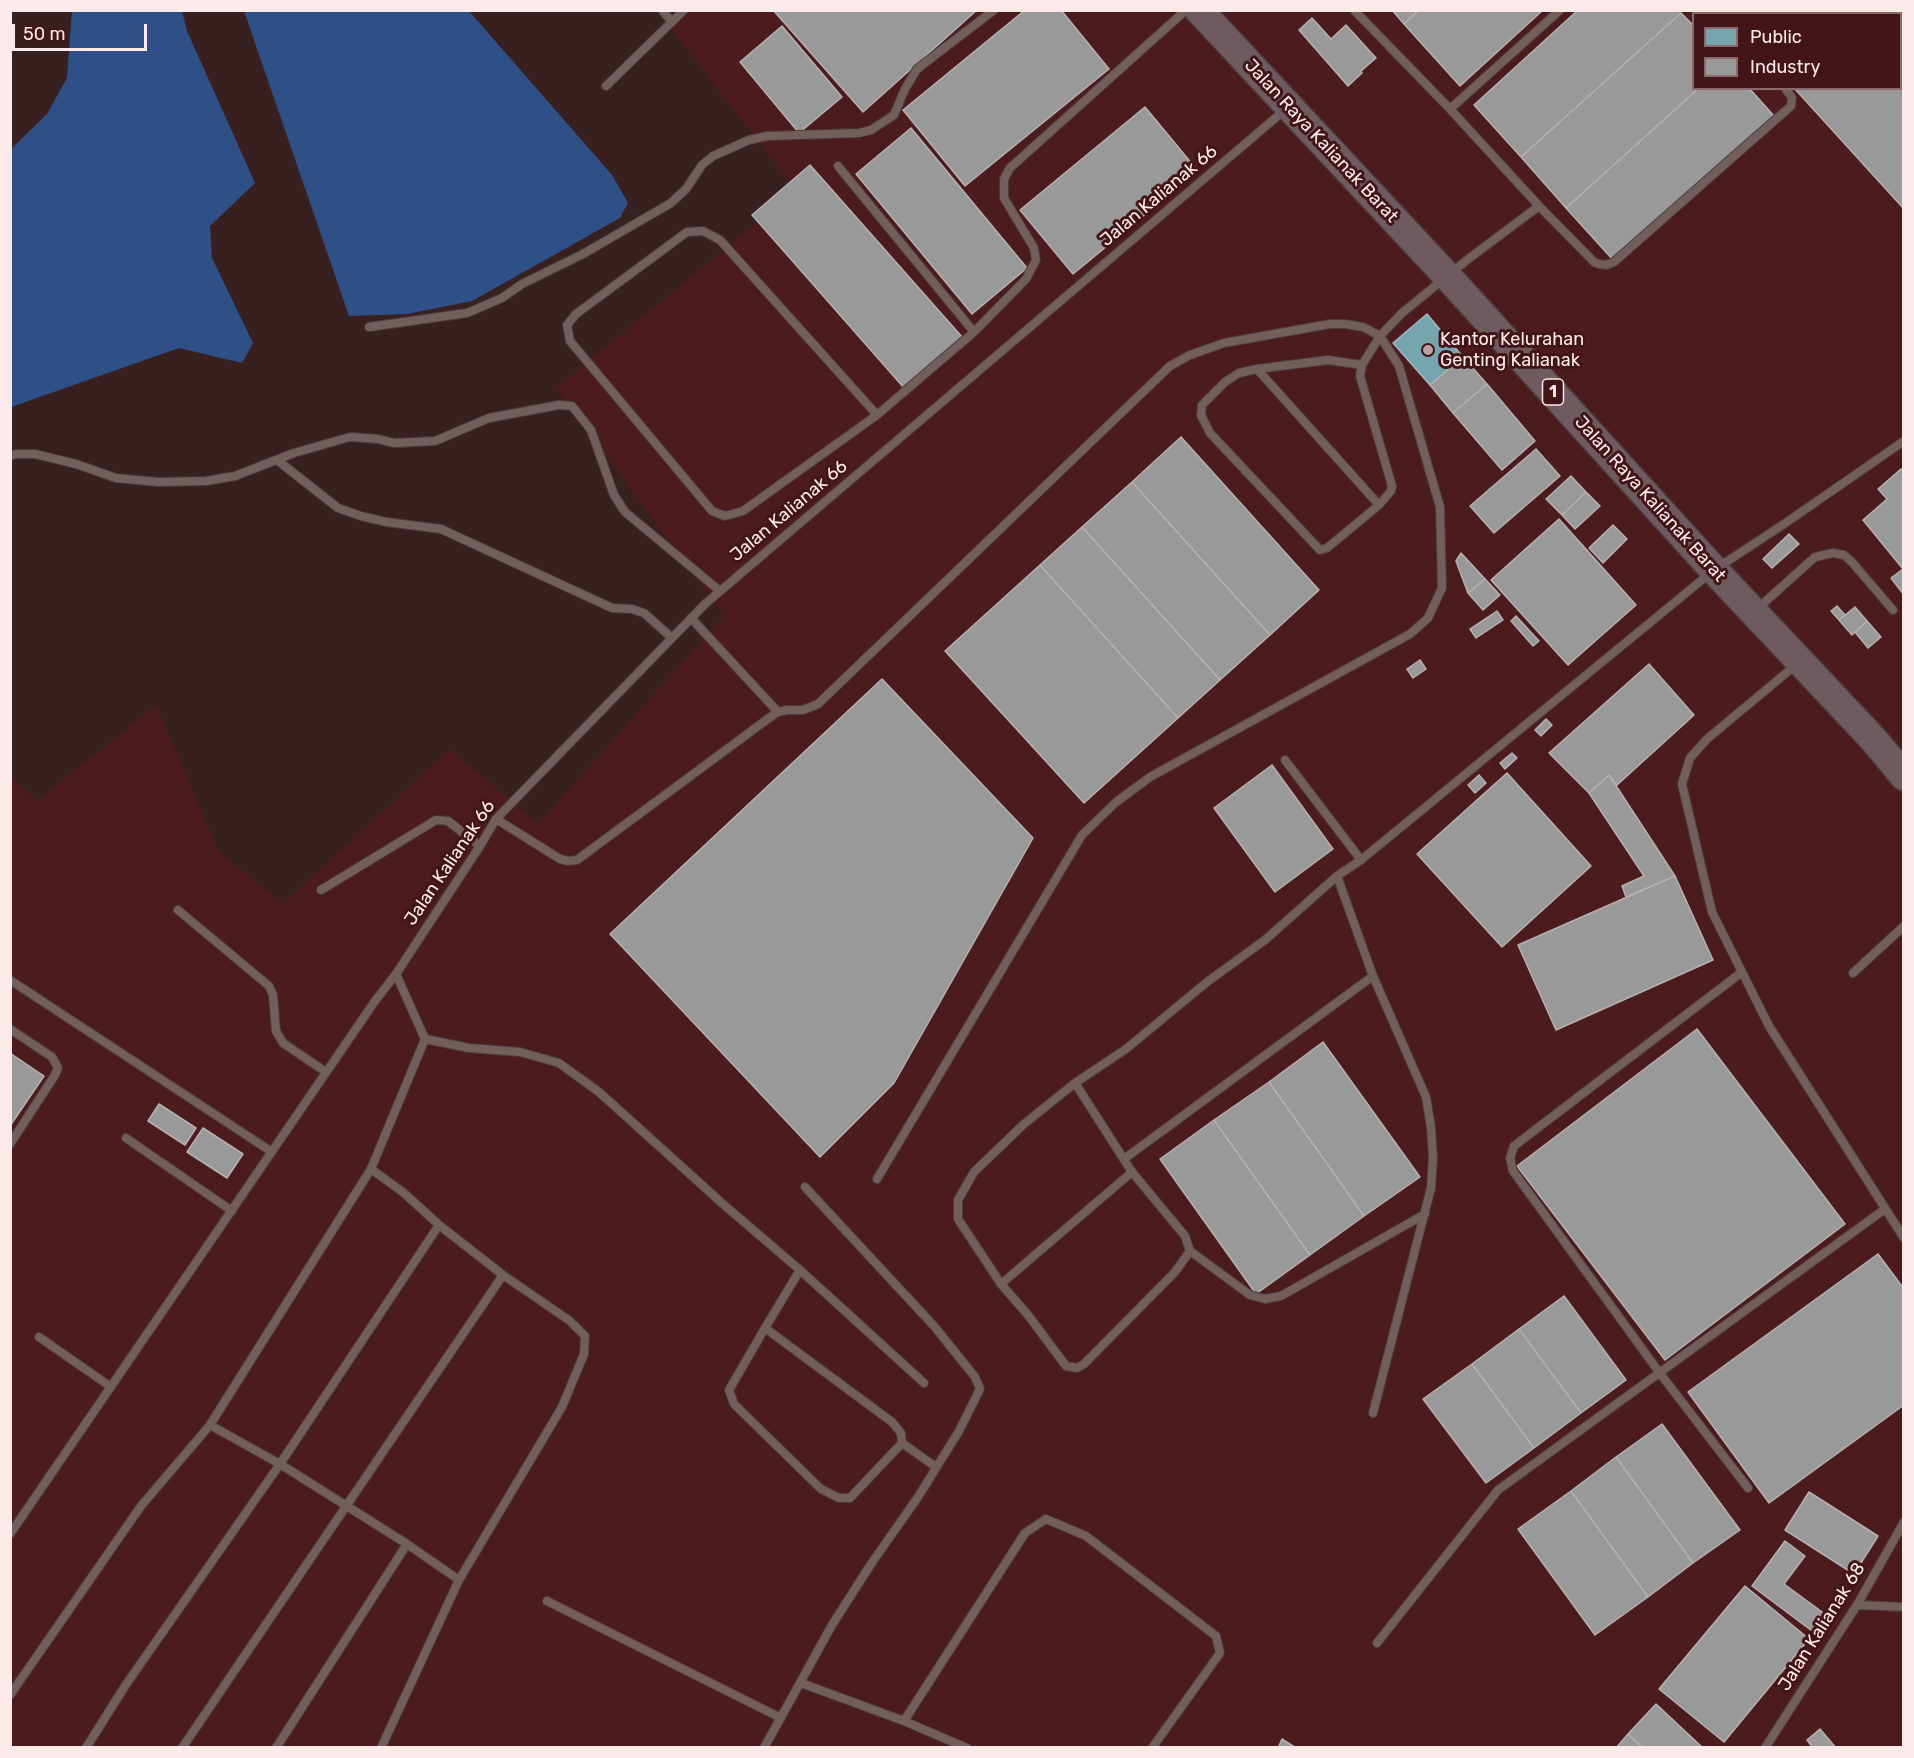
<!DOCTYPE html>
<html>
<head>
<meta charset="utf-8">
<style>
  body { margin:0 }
  #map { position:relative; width:1914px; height:1758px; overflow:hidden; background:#382021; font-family:Rubik,sans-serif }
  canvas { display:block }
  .frame { position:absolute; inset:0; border:12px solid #fce9e9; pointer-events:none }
  .legend { position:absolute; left:1692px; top:12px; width:210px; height:78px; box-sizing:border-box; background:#421519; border:2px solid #8c6a6c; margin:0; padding:8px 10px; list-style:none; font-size:18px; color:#fce9e9 }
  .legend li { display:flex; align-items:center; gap:12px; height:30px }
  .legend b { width:30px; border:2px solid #8c6a6c }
  .scale { position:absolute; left:12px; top:24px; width:135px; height:27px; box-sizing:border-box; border:3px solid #fce9e9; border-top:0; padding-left:8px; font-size:18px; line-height:21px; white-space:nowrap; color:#fce9e9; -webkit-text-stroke:4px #421519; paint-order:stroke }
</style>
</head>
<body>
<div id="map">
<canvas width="1914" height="1758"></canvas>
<div class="frame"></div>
<ul class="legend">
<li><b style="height:16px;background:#76a5af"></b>Public</li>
<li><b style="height:16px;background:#999"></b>Industry</li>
</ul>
<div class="scale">50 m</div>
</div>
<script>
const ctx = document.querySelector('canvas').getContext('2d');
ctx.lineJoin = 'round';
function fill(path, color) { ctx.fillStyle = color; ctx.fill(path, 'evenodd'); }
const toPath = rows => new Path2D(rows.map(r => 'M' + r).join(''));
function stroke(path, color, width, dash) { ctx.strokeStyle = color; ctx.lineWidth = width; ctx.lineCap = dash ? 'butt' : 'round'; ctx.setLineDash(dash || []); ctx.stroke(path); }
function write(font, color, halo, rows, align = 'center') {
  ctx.font = font + ' Rubik,sans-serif'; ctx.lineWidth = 6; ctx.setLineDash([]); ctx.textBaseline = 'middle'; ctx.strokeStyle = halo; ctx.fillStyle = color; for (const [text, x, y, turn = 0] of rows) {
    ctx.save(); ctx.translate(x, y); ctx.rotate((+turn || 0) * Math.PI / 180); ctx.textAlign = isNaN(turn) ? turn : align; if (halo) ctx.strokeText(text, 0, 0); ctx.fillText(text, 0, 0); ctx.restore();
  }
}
fill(toPath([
  [657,11,1903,11,1903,1747,11,1747,10,776,37,801,156,705,219,852,283,904,450,749,538,824,724,616,556,388,796,190],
  [1694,14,1900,14,1900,88,1694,88]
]), '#4c1b1e');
fill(toPath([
  [72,11,182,11,187,31,255,183,210,226,212,258,253,343,242,363,179,348,11,407,11,149,47,114,67,78],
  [244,11,469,11,612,175,628,203,620,218,472,301,407,314,349,316]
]), '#2f5087');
const public = toPath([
  [1427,314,1463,357,1430,385,1393,343,1427,314]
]);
fill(public, '#76a5af');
stroke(public, '#9eb9c0', 1.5);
const industry = toPath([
  [773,10,977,10,863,112,773,10],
  [1025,10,1061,10,1109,69,965,186,903,110,1025,10],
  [1392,10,1419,10,1404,24,1392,10],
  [1419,10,1543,10,1460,86,1404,24,1419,10],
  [1578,10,1679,10,1681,13,1521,157,1474,105,1578,10],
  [1729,10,1891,10,1893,14,1726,14,1729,10],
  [1681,13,1694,26,1694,88,1699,88,1566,208,1521,157,1681,13],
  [1312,18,1331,39,1346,25,1376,58,1361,71,1362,73,1348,86,1299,30,1312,18],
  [1900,21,1904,25,1904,209,1794,88,1900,88,1900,21],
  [782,26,842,97,799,133,740,62,782,26],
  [1699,88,1749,88,1775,117,1614,261,1566,208,1699,88],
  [1145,107,1198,171,1073,274,1020,210,1145,107],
  [911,128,1027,268,972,314,856,174,911,128],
  [810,165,963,338,905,389,752,215,810,165],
  [1463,357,1487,384,1453,413,1430,385,1463,357],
  [1487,384,1535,441,1502,470,1453,413,1487,384],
  [1181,437,1319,590,1270,635,1132,482,1181,437],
  [1536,449,1560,476,1494,533,1470,506,1536,449],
  [1901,469,1904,473,1904,595,1891,578,1903,569,1863,520,1887,499,1878,489,1901,469],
  [1571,476,1586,492,1562,515,1546,499,1571,476],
  [1132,482,1270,635,1220,680,1082,527,1132,482],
  [1586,492,1600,506,1575,529,1562,515,1586,492],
  [1559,519,1636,605,1568,665,1491,580,1559,519],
  [1613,525,1627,539,1603,563,1589,548,1613,525],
  [1082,527,1220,680,1178,718,1040,565,1082,527],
  [1789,534,1799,544,1772,568,1763,559,1789,534],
  [1461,553,1485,579,1468,593,1456,561,1461,553],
  [1040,565,1178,718,1084,803,945,651,1040,565],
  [1485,579,1500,595,1483,610,1468,593,1485,579],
  [1837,606,1845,615,1839,620,1831,611,1837,606],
  [1855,607,1867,621,1852,635,1839,620,1855,607],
  [1497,611,1503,620,1476,638,1470,629,1497,611],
  [1516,616,1539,641,1533,646,1511,621,1516,616],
  [1867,621,1881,637,1868,648,1855,632,1867,621],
  [1420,660,1426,669,1413,678,1407,669,1420,660],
  [1649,664,1694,715,1617,785,1609,775,1589,793,1549,753,1649,664],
  [882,679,1033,838,894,1083,820,1157,610,934,882,679],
  [1546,719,1552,725,1541,736,1535,730,1546,719],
  [1512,753,1517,758,1505,769,1500,763,1512,753],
  [1272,765,1333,849,1275,892,1214,808,1272,765],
  [1507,773,1591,866,1502,947,1417,854,1507,773],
  [1479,775,1486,783,1475,793,1468,785,1479,775],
  [1609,775,1675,876,1626,897,1622,886,1644,876,1589,793,1609,775],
  [1675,876,1713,960,1556,1030,1518,945,1675,876],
  [1697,1029,1845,1224,1665,1360,1517,1166,1697,1029],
  [1323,1042,1420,1177,1364,1216,1269,1082,1323,1042],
  [10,1053,44,1076,10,1126,10,1053],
  [1269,1082,1364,1216,1310,1255,1214,1120,1269,1082],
  [159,1104,196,1128,185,1145,148,1121,159,1104],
  [1214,1120,1310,1255,1256,1294,1160,1159,1214,1120],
  [203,1128,243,1154,227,1178,187,1152,203,1128],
  [1878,1254,1904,1289,1904,1405,1769,1503,1688,1392,1878,1254],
  [1564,1296,1626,1380,1581,1413,1519,1329,1564,1296],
  [1519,1329,1581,1413,1534,1448,1472,1364,1519,1329],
  [1472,1364,1534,1448,1486,1483,1423,1399,1472,1364],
  [1662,1424,1740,1530,1693,1563,1616,1457,1662,1424],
  [1616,1457,1693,1563,1648,1597,1571,1491,1616,1457],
  [1571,1491,1648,1597,1595,1635,1518,1529,1571,1491],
  [1809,1492,1878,1536,1854,1574,1785,1530,1809,1492],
  [1785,1541,1805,1556,1784,1584,1829,1617,1816,1634,1752,1586,1785,1541],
  [1745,1586,1809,1639,1724,1742,1659,1689,1745,1586],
  [1656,1704,1703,1748,1643,1748,1628,1734,1656,1704],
  [1820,1729,1836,1748,1813,1748,1807,1740,1820,1729],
  [1628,1734,1643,1748,1616,1748,1628,1734],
  [1282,1739,1296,1748,1278,1748,1282,1739]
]);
fill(industry, '#999');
stroke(industry, '#b7b1b1', 1.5);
const service = toPath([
  [662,10,672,22],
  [1354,10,1450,109,1539,206,1594,262,1599,264,1606,265,1614,262,1791,106,1792,98,1785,88],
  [1715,10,1718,14],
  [606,86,684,10],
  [1450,109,1560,10],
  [838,166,974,332],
  [369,327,467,313,502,298,522,284,583,254,671,203,686,189,702,165,713,156,749,140,767,136,859,133,871,130,894,115,905,89,917,69,994,10],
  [1362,365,1328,360,1257,369,1239,373,1225,382,1202,405,1201,415,1210,433,1320,550,1327,548,1379,505,1391,491,1392,486,1360,376,1362,365,1380,336,1402,313,1467,260,1539,206],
  [1257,369,1379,505],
  [877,415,720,240,703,231,687,232,576,314,567,325,570,341,712,511,725,516,743,511,877,415,974,332,1026,279,1036,260,1034,248,1004,198,1004,179,1010,168,1186,10],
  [10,456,16,454,35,454,76,464,116,478,158,482,206,481,235,476,294,453,350,437,378,439,394,443,435,441,489,418,559,405,572,406,591,430,614,495,625,512,720,591],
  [277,460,338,508,361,516,386,522,441,529,612,608,632,609,644,613,672,638],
  [1756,610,1815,557,1833,553,1844,555,1851,561,1893,610],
  [691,618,778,712],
  [1797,664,1707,739,1690,758,1682,784,1712,912,1769,1026,1904,1238],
  [1285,760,1361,860],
  [496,819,560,859,568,861,577,860,769,718,778,712,787,710,803,710,818,704,1170,366,1190,355,1224,343,1330,324,1345,324,1363,327,1380,336,1399,366,1440,507,1442,588,1428,618,1410,634,1150,777,1115,803,1082,835,877,1179],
  [1337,876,1373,976,1426,1097,1431,1127,1433,1158,1431,1188,1373,1413],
  [321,890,436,820,448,821,480,846],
  [178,910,269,986,273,995,276,1031,283,1043,326,1072],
  [1742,972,1514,1146,1510,1158,1513,1171,1659,1372,1748,1488],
  [1853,973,1904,926],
  [396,974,425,1039,469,1048,520,1052,559,1063,599,1092,723,1204,800,1270,765,1328,729,1390,734,1404,821,1489,839,1498,850,1498,902,1443,901,1433,892,1422,765,1328],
  [10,980,272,1152],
  [10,1029,52,1057,58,1068,55,1075,10,1144],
  [1075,1083,1132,1172,1185,1236,1190,1251,1250,1295,1265,1299,1281,1296,1425,1214],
  [126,1138,232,1211],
  [1124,1159,1373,976],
  [371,1169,404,1193,439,1225,503,1275,570,1321,585,1336,584,1354,562,1407,459,1580,381,1748],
  [1132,1172,1001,1284,1028,1315,1066,1366,1077,1368,1084,1364,1175,1272,1190,1251],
  [800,1270,924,1383],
  [1001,1284,958,1219,958,1200,974,1172,1024,1124,1075,1083,1126,1049,1207,982,1265,940,1337,876,1361,860,1714,570,1784,524,1904,441],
  [39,1337,111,1387],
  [210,1425,280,1464,407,1544,459,1580],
  [902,1443,936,1467],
  [10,1534,375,1001,396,974,480,846,496,819,705,604,1286,109],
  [547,1601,781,1718],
  [1857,1605,1904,1607],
  [1377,1643,1498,1490,1885,1209],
  [801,1683,904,1721,967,1748],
  [10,1695,141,1506,210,1425,371,1169,425,1039],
  [904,1721,1025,1533,1046,1519,1086,1536,1216,1636,1220,1653,1152,1748],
  [86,1748,125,1686,280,1464,439,1225],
  [182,1748,503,1275],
  [276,1748,407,1544],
  [764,1748,832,1625,871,1564,918,1497,959,1431,980,1389,975,1377,934,1326,805,1187],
  [1765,1748,1857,1605,1904,1522]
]);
const trunk = toPath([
  [1199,10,1448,277,1714,570,1874,740,1904,776]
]);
stroke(service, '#4e3b3d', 10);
stroke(trunk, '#4e3b3d', 31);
stroke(service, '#735e5e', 8);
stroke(trunk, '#6e5a5f', 28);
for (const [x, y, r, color] of [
  [1428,350,6,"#b7a3a3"]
]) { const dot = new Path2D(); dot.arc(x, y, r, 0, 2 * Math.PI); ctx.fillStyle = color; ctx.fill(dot); stroke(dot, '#421519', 2); }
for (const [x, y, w] of [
  [1553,392,21]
]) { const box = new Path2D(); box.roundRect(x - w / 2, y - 13, w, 26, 4.5); ctx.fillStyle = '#421519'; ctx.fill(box); stroke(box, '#fce9e9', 1.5); }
write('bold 16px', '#fce9e9', null, [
  ["1",1553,392]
]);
write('18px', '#fce9e9', '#421519', [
  ["Jalan Raya Kalianak Barat",1321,141,47],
  ["Jalan Kalianak 66",1159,196,-40],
  ["Jalan Raya Kalianak Barat",1650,499,48],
  ["Jalan Kalianak 66",789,511,-40],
  ["Jalan Kalianak 66",450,863,-56],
  ["Jalan Kalianak 68",1822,1627,-58]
]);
write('18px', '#fce9e9', '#421519', [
  ["Kantor Kelurahan",1440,340],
  ["Genting Kalianak",1440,361]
], 'left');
</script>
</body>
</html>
